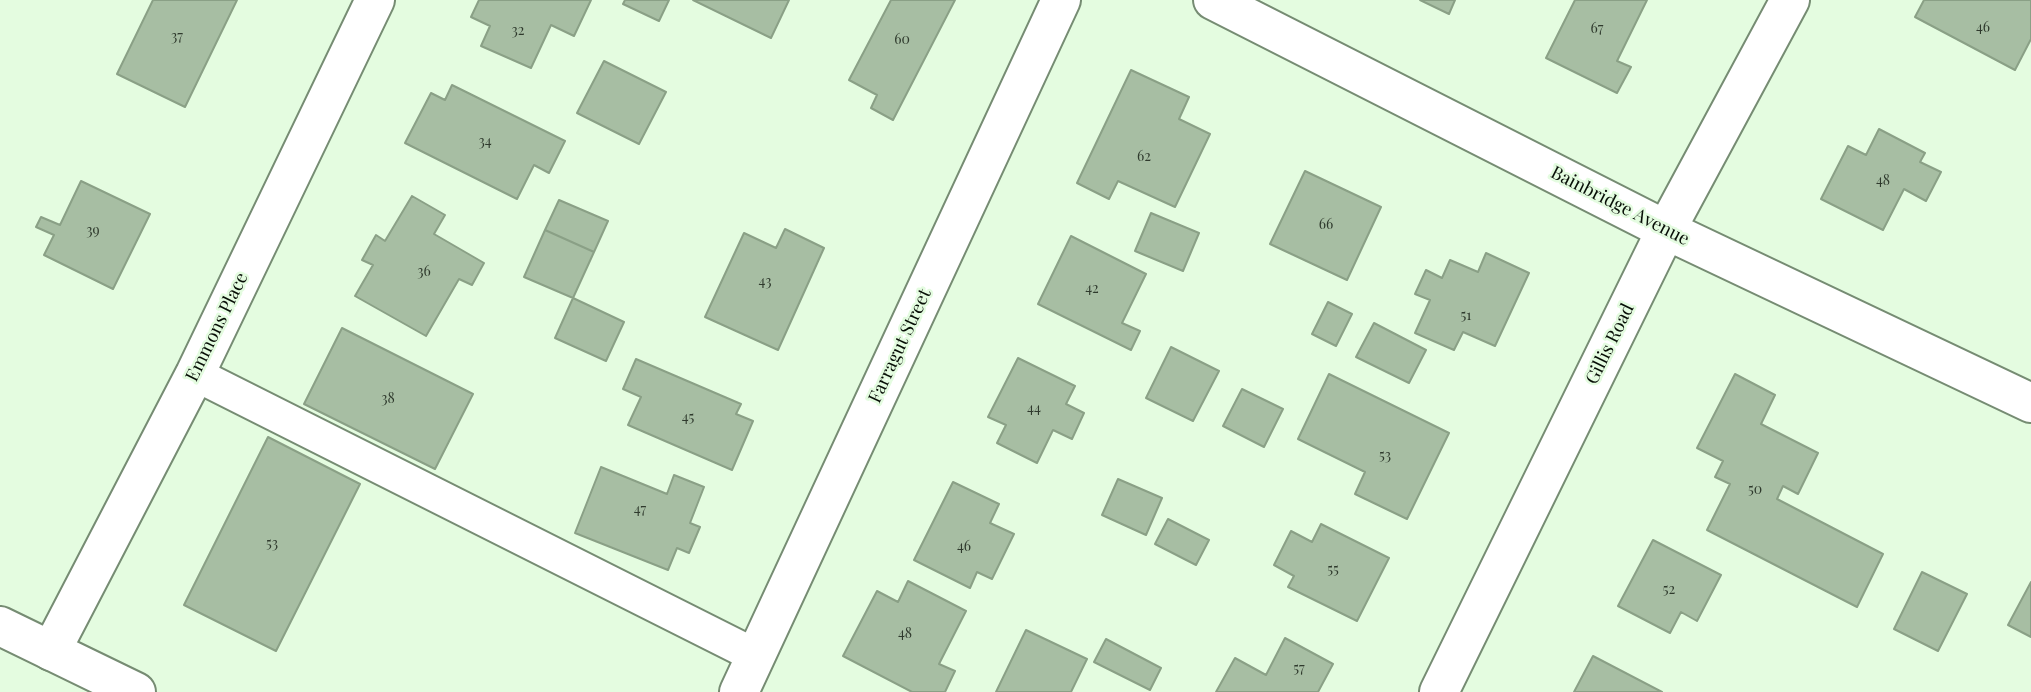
<!DOCTYPE html>
<html>
<head>
<meta charset="utf-8">
<style>
  body { margin:0 }
  canvas { display:block; background:#e4fce0 }
</style>
</head>
<body>
<canvas width="2031" height="692"></canvas>
<script>
const ctx = document.querySelector('canvas').getContext('2d');
ctx.lineJoin = 'round';
function fill(path, color) { ctx.fillStyle = color; ctx.fill(path, 'evenodd'); }
const toPath = rows => new Path2D(rows.map(r => 'M' + r).join(''));
function stroke(path, color, width, dash) { ctx.strokeStyle = color; ctx.lineWidth = width; ctx.lineCap = dash ? 'butt' : 'round'; ctx.setLineDash(dash || []); ctx.stroke(path); }
function write(font, color, halo, rows, align = 'center') {
  ctx.font = font + ' "Playfair Display",serif'; ctx.lineWidth = 5; ctx.setLineDash([]); ctx.textBaseline = 'middle'; ctx.strokeStyle = halo; ctx.fillStyle = color; for (const [text, x, y, turn = 0] of rows) {
    ctx.save(); ctx.translate(x, y); ctx.rotate((+turn || 0) * Math.PI / 180); ctx.textAlign = isNaN(turn) ? turn : align; if (halo) ctx.strokeText(text, 0, 0); ctx.fillText(text, 0, 0); ctx.restore();
  }
}
const building = toPath([
  [153,0,237,0,185,107,117,74,153,0],
  [479,0,591,0,574,36,551,25,531,68,481,46,490,26,471,17,479,0],
  [625,0,669,0,659,21,623,4,625,0],
  [693,0,789,0,771,38,693,0],
  [891,0,955,0,893,120,871,108,877,95,849,80,891,0],
  [1420,0,1455,0,1449,14,1420,0],
  [1575,0,1647,0,1617,61,1631,67,1617,93,1546,58,1575,0],
  [1924,0,2031,0,2031,39,2015,70,1915,17,1924,0],
  [604,61,666,92,639,144,577,113,604,61],
  [1131,70,1189,97,1179,119,1210,134,1175,207,1118,181,1109,199,1077,183,1131,70],
  [452,85,565,141,549,173,534,165,517,199,405,143,431,93,445,100,452,85],
  [1879,129,1925,153,1920,162,1941,172,1926,201,1904,189,1883,230,1821,199,1848,146,1866,155,1879,129],
  [1305,171,1381,207,1347,280,1270,244,1305,171],
  [81,181,150,214,113,289,44,255,54,235,36,227,41,217,60,225,81,181],
  [412,196,445,215,434,234,484,263,472,285,459,279,426,336,355,296,373,265,362,260,376,235,385,241,412,196],
  [559,200,608,221,594,252,545,230,559,200],
  [1151,213,1199,233,1183,271,1135,251,1151,213],
  [785,229,824,248,778,350,705,317,744,233,776,248,785,229],
  [545,230,594,252,573,298,524,277,545,230],
  [1071,236,1146,274,1122,323,1140,331,1131,350,1038,304,1071,236],
  [1486,253,1529,273,1495,346,1463,332,1454,350,1415,333,1430,300,1415,294,1426,270,1442,278,1450,260,1478,272,1486,253],
  [573,298,624,322,606,361,555,338,573,298],
  [1328,302,1352,314,1336,346,1312,334,1328,302],
  [1374,323,1426,350,1409,383,1356,357,1374,323],
  [342,328,473,394,435,469,304,404,342,328],
  [1171,347,1219,371,1193,421,1146,398,1171,347],
  [1018,358,1075,386,1066,404,1084,413,1072,439,1053,430,1037,463,997,443,1006,425,988,417,1018,358],
  [636,359,741,404,736,414,753,421,732,470,628,425,641,397,623,389,636,359],
  [1329,374,1449,433,1407,519,1355,494,1365,472,1298,439,1329,374],
  [1735,374,1775,395,1761,424,1818,453,1798,494,1783,486,1777,499,1883,554,1857,607,1707,530,1730,484,1715,477,1723,461,1697,448,1735,374],
  [1242,389,1283,409,1264,447,1223,426,1242,389],
  [268,437,360,484,276,651,184,605,268,437],
  [601,467,667,494,674,475,704,487,690,523,700,527,689,553,677,548,668,570,575,533,601,467],
  [1118,479,1162,498,1146,535,1102,515,1118,479],
  [953,482,999,504,990,523,1014,534,992,579,977,572,970,588,914,560,953,482],
  [1168,519,1209,540,1196,565,1155,544,1168,519],
  [1321,524,1389,558,1357,621,1288,587,1294,576,1274,565,1291,531,1312,542,1321,524],
  [1653,540,1721,575,1697,621,1681,612,1670,633,1618,606,1653,540],
  [1922,572,1967,594,1938,651,1894,629,1922,572],
  [908,581,966,611,939,664,955,671,945,692,912,692,843,656,877,591,898,602,908,581],
  [2031,582,2031,637,2008,625,2031,582],
  [1026,630,1087,659,1071,692,996,692,1026,630],
  [1285,638,1333,664,1318,692,1216,692,1235,658,1266,675,1285,638],
  [1106,639,1161,668,1150,690,1094,662,1106,639],
  [1593,656,1662,692,1574,692,1593,656]
]);
fill(building, '#a7bea3');
stroke(building, '#8aa086', 2);
const service = toPath([
  [195,374,756,656]
]);
const minor = toPath([
  [1213,0,1666,230,2031,403],
  [51,651,195,374,375,0],
  [739,692,1061,0],
  [1439,692,1666,230,1790,0]
]);
const tertiary = toPath([
  [0,626,136,692]
]);
stroke(service, '#768c73', 37);
stroke(minor, '#768c73', 42);
stroke(tertiary, '#768c73', 42);
stroke(service, '#fff', 33);
stroke(minor, '#fff', 38);
stroke(tertiary, '#fff', 38);
write('14px', '#2f3a2d', null, [
  ["46",1983,28],
  ["67",1597,29],
  ["32",518,31],
  ["37",177,37],
  ["60",902,40],
  ["34",485,142],
  ["62",1144,157],
  ["48",1883,181],
  ["66",1326,225],
  ["39",93,231],
  ["36",424,272],
  ["43",765,282],
  ["42",1092,289],
  ["51",1466,316],
  ["38",388,399],
  ["44",1034,409],
  ["45",688,418],
  ["53",1385,456],
  ["50",1755,490],
  ["47",640,510],
  ["53",272,544],
  ["46",964,547],
  ["55",1333,570],
  ["52",1669,590],
  ["48",905,634],
  ["57",1299,669]
]);
write('18px', '#070e06', '#e4fce0', [
  ["Bainbridge Avenue",1620,206,27],
  ["Emmons Place",217,327,-64],
  ["Gillis Road",1610,344,-64],
  ["Farragut Street",900,346,-65]
]);
</script>
</body>
</html>
